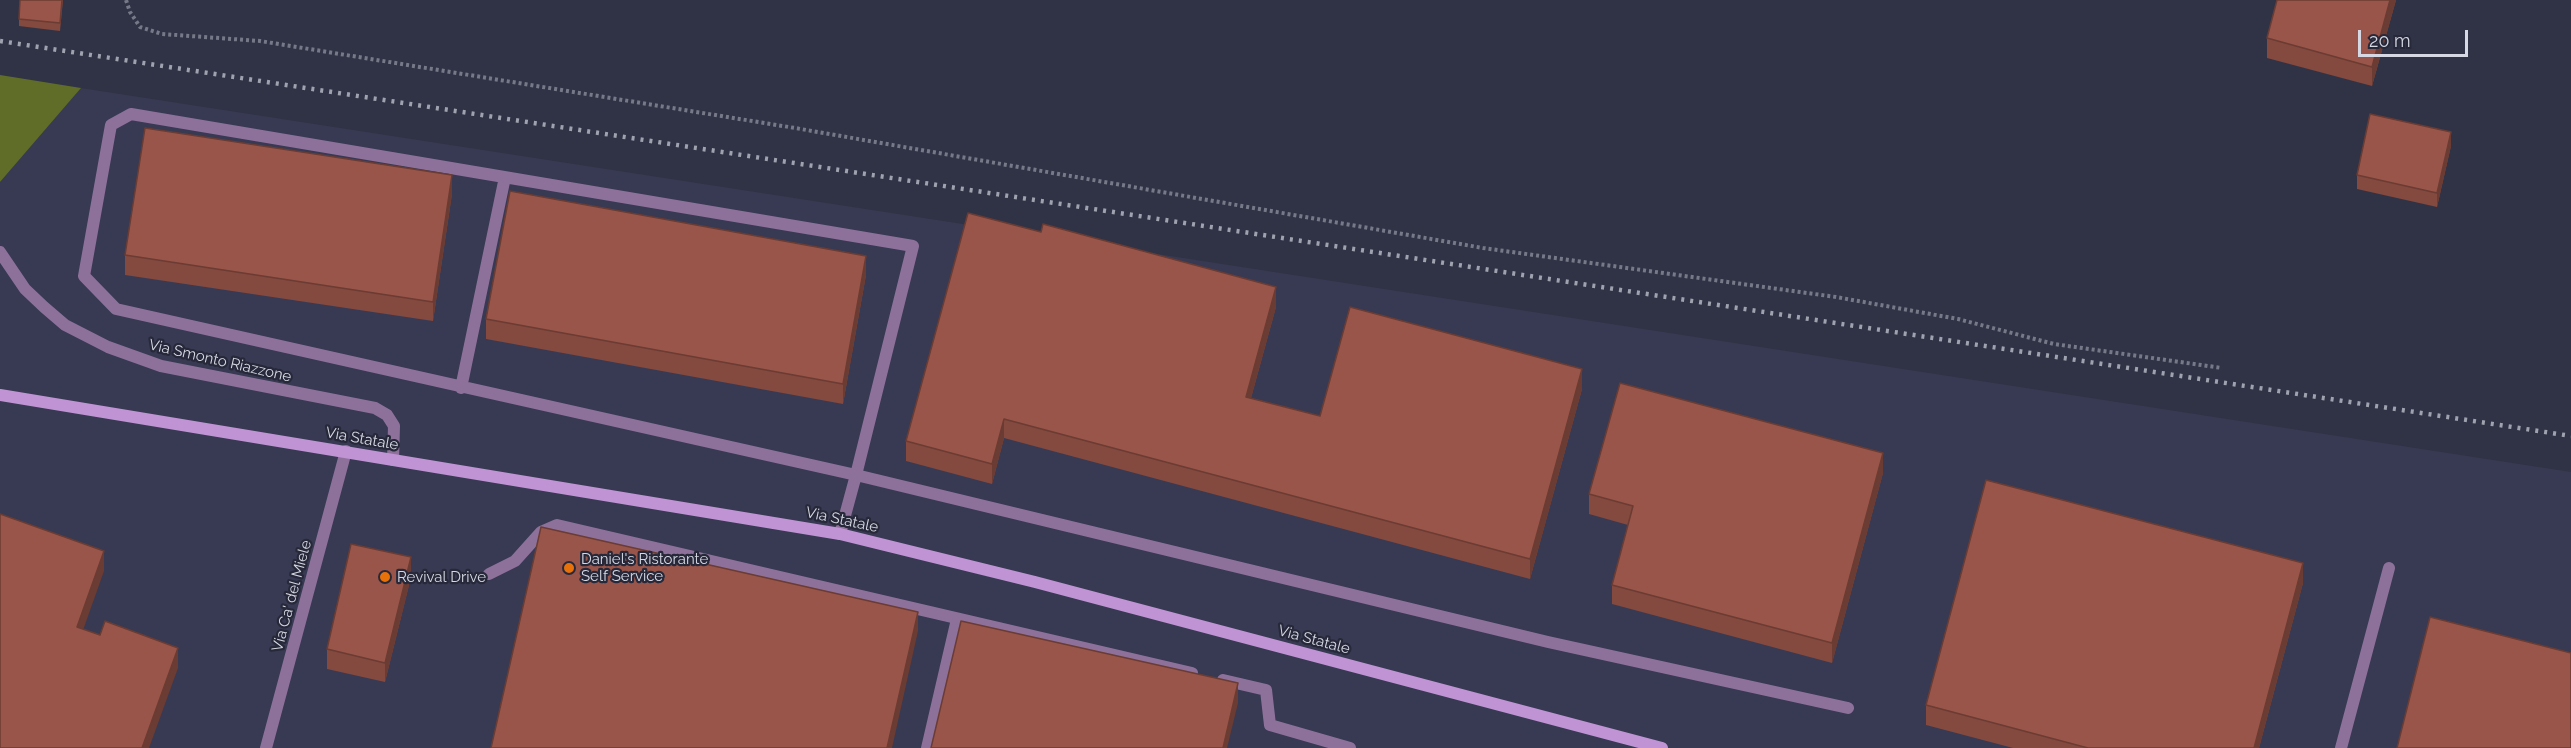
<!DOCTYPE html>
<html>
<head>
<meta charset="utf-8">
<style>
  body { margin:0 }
  #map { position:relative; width:2571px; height:748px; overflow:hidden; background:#303345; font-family:Raleway,sans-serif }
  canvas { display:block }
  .scale { position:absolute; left:2358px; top:30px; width:110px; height:27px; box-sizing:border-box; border:3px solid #d6d8e3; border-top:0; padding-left:8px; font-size:18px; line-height:21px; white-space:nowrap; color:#d6d8e3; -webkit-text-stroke:4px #27293a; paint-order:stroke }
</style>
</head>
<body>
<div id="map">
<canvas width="2571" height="748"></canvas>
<div class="scale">20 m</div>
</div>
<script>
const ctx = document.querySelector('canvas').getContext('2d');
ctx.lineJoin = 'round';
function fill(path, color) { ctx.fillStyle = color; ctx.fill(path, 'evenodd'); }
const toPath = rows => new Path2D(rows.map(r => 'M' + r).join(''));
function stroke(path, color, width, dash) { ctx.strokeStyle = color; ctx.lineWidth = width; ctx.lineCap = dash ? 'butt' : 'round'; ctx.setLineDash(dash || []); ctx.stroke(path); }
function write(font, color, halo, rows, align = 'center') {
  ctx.font = font + ' Raleway,sans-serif'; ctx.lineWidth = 4.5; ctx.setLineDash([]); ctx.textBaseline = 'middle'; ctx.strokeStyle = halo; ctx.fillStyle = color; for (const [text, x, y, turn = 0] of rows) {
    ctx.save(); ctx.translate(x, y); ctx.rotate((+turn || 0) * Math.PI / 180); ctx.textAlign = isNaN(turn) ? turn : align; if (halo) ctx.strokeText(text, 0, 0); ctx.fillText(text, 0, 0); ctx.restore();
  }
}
fill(toPath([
  [81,88,2571,472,2571,748,0,748,0,182]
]), '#373a52');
fill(toPath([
  [0,75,81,88,0,182]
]), '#606d29');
stroke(toPath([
  [126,0,130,12,140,27,162,34,260,41,795,128,1483,248,1836,297,1958,319,2054,344,2222,368]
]), '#767988', 4, [3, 3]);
stroke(toPath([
  [461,388,505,177],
  [840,534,856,475,913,246,131,114,111,125,84,276,116,309,856,475,1548,642,1848,708],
  [489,574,515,561,541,532,557,525,1192,673],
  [1223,680,1266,690,1270,725,1350,748],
  [927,748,957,619],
  [2341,748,2389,568]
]), '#8e719a', 12);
stroke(toPath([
  [0,252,25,289,44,307,65,325,108,347,161,366,375,408,387,415,394,426,393,460],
  [266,748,346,451]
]), '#8e719a', 12);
stroke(toPath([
  [0,395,840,534,1035,582,1662,748]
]), '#c093d4', 12);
stroke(toPath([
  [0,41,2571,436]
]), '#9fa2af', 4.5, [3, 6]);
fill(toPath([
  [63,0,60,31,19,26,19,19],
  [2277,0,2396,0,2372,86,2267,58,2267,38],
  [2451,146,2437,207,2357,189,2357,175],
  [452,194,433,321,125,275,125,255],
  [866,275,843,404,486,339,486,319],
  [1276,307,1251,398,1320,416,1582,389,1530,579,1004,438,992,484,906,461,906,441],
  [1883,473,1832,663,1612,604,1612,585,1628,525,1589,514,1589,494],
  [411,577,385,682,327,669,327,649],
  [2303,583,2259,748,2013,748,1926,725,1926,705]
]), '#84493f');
fill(toPath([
  [2390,0,2396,0,2372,86,2372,67],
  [2451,132,2451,146,2437,207,2437,193],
  [452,175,452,194,433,321,433,302],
  [866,256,866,275,843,404,843,384],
  [1276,287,1276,307,1246,416,1246,397],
  [1582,369,1582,389,1530,579,1530,559],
  [1004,419,1004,438,992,484,992,464],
  [1883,453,1883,473,1832,663,1832,643],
  [104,551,104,571,77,647,77,627],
  [411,557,411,577,385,682,385,663],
  [2303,563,2303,583,2259,748,2254,748],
  [918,612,918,631,892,748,887,748],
  [178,648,178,668,149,748,142,748],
  [1238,683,1238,703,1227,748,1223,748]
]), '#6b3c33');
const building = toPath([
  [20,0,62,0,60,23,19,19,20,0],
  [2277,0,2390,0,2372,67,2267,38,2277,0],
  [2370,114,2451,132,2437,193,2357,175,2370,114],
  [145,128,452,175,433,302,125,255,145,128],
  [510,191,866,256,843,384,486,319,510,191],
  [968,213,1041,232,1043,224,1276,287,1246,397,1320,416,1350,307,1582,369,1530,559,1004,419,992,464,906,441,968,213],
  [1620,383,1883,453,1832,643,1612,585,1633,506,1589,494,1620,383],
  [1986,480,2303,563,2254,748,2088,748,1926,705,1986,480],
  [0,514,104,551,77,627,100,635,105,621,178,648,142,748,0,748,0,514],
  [541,527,918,612,887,748,491,748,541,527],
  [351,544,411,557,385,663,327,649,351,544],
  [2430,617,2571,653,2571,748,2397,748,2430,617],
  [961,621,1238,683,1223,748,931,748,961,621]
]);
fill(building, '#995549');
stroke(building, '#6b3c33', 1.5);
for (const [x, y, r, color] of [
  [569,568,6,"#e8710a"],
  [385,577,6,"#e8710a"]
]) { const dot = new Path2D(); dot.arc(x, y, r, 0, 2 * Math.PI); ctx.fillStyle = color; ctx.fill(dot); stroke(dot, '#27293a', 2); }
write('15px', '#d6d8e3', '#27293a', [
  ["Via Smonto Riazzone",220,361,13],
  ["Via Statale",362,439,10],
  ["Via Statale",842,520,12],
  ["Via Ca' del Miele",292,596,-75],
  ["Via Statale",1314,640,15]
]);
write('15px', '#d6d8e3', '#27293a', [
  ["Daniel's Ristorante",581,559],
  ["Self Service",581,576],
  ["Revival Drive",397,577]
], 'left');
</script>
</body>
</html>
